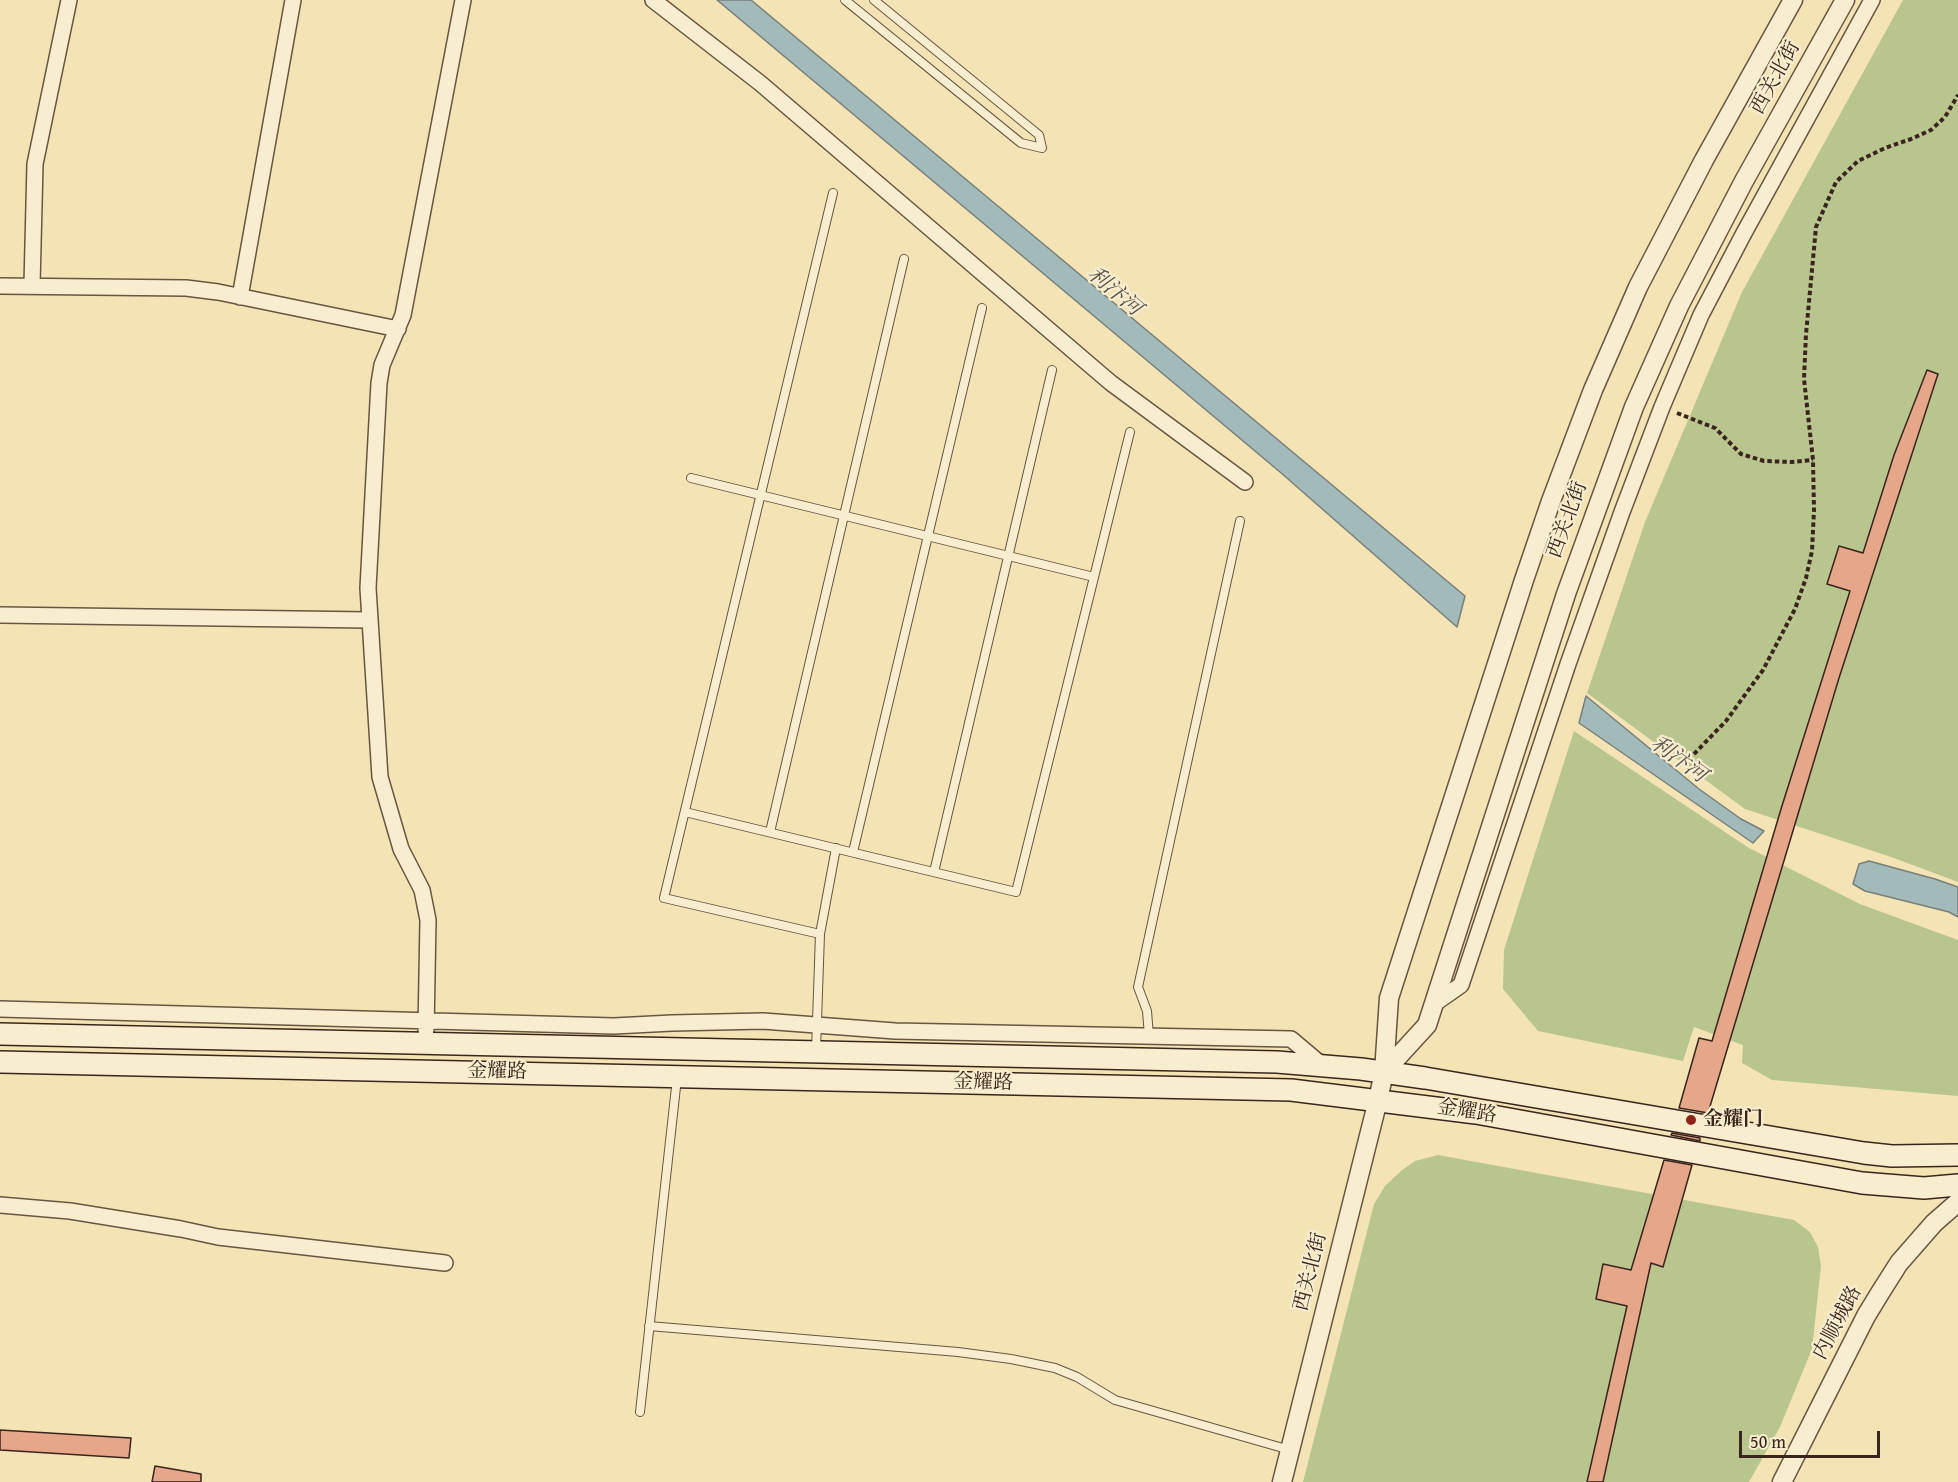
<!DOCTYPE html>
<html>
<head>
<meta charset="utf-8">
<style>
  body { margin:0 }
  #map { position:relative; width:1958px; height:1482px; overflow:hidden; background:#f4e4b5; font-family:"Gentium Book Plus",serif }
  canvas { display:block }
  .scale { position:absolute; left:1739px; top:1431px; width:141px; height:27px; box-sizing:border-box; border:3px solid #39251b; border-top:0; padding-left:8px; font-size:18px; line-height:21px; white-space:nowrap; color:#39251b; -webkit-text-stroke:4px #f8edcf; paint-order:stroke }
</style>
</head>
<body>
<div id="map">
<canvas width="1958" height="1482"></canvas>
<div class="scale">50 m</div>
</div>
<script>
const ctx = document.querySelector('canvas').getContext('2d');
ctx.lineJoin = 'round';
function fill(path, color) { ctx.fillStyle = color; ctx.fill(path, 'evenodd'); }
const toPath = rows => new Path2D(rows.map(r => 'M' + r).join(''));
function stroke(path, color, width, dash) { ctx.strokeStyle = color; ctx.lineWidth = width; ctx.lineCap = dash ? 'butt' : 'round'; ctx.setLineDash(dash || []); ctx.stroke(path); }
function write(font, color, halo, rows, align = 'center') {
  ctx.font = font + ' "Gentium Book Plus","Noto Serif SC",serif'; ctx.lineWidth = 4.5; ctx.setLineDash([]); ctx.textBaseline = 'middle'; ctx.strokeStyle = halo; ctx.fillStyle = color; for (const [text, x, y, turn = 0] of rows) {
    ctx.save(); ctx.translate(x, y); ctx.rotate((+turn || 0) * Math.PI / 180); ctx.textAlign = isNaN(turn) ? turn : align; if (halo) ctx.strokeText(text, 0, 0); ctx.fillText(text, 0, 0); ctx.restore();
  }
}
fill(toPath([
  [1903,0,1958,0,1958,882,1891,857,1745,809,1587,693,1645,522,1742,292],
  [1574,731,1749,848,1860,904,1958,940,1958,1096,1772,1080,1742,1063,1743,1045,1694,1027,1683,1061,1538,1031,1503,989,1504,950],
  [1438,1155,1794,1220,1810,1232,1818,1247,1821,1266,1812,1349,1780,1427,1749,1482,1303,1482,1374,1204,1385,1186,1401,1171,1415,1161]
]), '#b9c58f');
const water = toPath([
  [717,0,751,0,1465,596,1457,627,1280,472,717,0],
  [1586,696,1699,789,1741,819,1764,831,1753,843,1579,723,1586,696],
  [1869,861,1935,879,1958,887,1958,917,1949,912,1865,891,1853,884,1859,864,1869,861]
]);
fill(water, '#a2bbba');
stroke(water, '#787f7a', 1.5);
const building = toPath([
  [1927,370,1938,374,1839,678,1708,1113,1679,1108,1699,1038,1712,1041,1781,809,1850,591,1827,584,1839,546,1863,553,1894,455,1927,370],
  [1672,1133,1700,1138,1700,1141,1671,1135,1672,1133],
  [1664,1160,1692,1165,1663,1267,1651,1263,1603,1482,1587,1482,1627,1306,1596,1299,1603,1264,1631,1270,1664,1160],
  [0,1430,131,1438,129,1458,0,1450,0,1430],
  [155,1466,201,1474,201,1482,152,1482,155,1466]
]);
fill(building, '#e5a689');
stroke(building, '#39251b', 1.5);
const service = toPath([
  [845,0,1021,143,1042,148,1039,135,874,0],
  [691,478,1094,577],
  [685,812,1016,892,1130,432],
  [770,832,904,259],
  [853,852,982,308],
  [934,872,1052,370],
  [820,934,836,848],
  [1149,1036,1147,1011,1138,987,1240,521],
  [816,1050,820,934,664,898,833,193],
  [649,1326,958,1352,1011,1359,1055,1368,1077,1377,1115,1400,1290,1450],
  [640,1412,677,1078]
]);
const minor = toPath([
  [653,0,760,83,1111,383,1245,482],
  [32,285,35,164,69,0],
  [0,286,186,288,218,292,398,329],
  [240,297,293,0],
  [0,615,369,620],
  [1434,1004,1461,985,1568,664,1622,512,1662,407,1701,315,1744,233,1872,0],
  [0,1009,614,1026,672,1023,763,1021,895,1031,1291,1039,1323,1066],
  [426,1030,428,920,422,890,401,849,380,777,368,588,379,383,382,365,403,315,463,0],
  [0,1205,70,1211,181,1229,218,1237,445,1263]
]);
const tertiary = toPath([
  [1384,1072,1427,1025,1566,594,1634,407,1679,306,1744,181,1845,0],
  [1282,1482,1378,1100,1384,1072,1389,998,1524,580,1551,501,1593,390,1638,287,1704,160,1793,0],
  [1782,1482,1866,1316,1880,1293,1899,1263,1934,1223,1958,1202]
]);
const secondary = toPath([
  [0,1034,1277,1062,1361,1069,1425,1078,1864,1153,1892,1156,1958,1155],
  [0,1062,1291,1090,1476,1113,1862,1183,1924,1188,1958,1185]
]);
stroke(service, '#685542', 10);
stroke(minor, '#685542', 18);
stroke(tertiary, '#685542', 21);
stroke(secondary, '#39251b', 24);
stroke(toPath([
  [1677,413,1715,428,1741,454,1764,461,1792,462,1813,460],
  [1694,754,1726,721,1763,670,1795,609,1806,578,1812,551,1814,510,1813,460,1804,379,1806,334,1816,227,1836,182,1858,161,1885,148,1911,139,1931,130,1945,117,1958,95]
]), '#39251b', 4, [4.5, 3]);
stroke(service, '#f8edcf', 8);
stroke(minor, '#f8edcf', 15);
stroke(tertiary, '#f8edcf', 18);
stroke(secondary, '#f8edcf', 21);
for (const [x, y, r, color] of [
  [1691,1120,6,"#8f2418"]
]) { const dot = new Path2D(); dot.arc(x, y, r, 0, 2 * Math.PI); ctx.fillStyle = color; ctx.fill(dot); stroke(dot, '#f8edcf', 2); }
write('20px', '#39251b', '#f8edcf', [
  ["西关北街",1776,78,-61],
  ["西关北街",1568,520,-70],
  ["金耀路",497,1072,1],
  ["金耀路",983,1083,1],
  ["金耀路",1467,1112,9],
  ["西关北街",1311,1272,-76],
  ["内顺城路",1838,1323,-62]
]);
write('bold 20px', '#39251b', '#f8edcf', [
  ["金耀门",1703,1120]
], 'left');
write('italic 21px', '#58524b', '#f8edcf', [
  ["利汴河",1114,292,40],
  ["利汴河",1678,760,36]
]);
</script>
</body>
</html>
